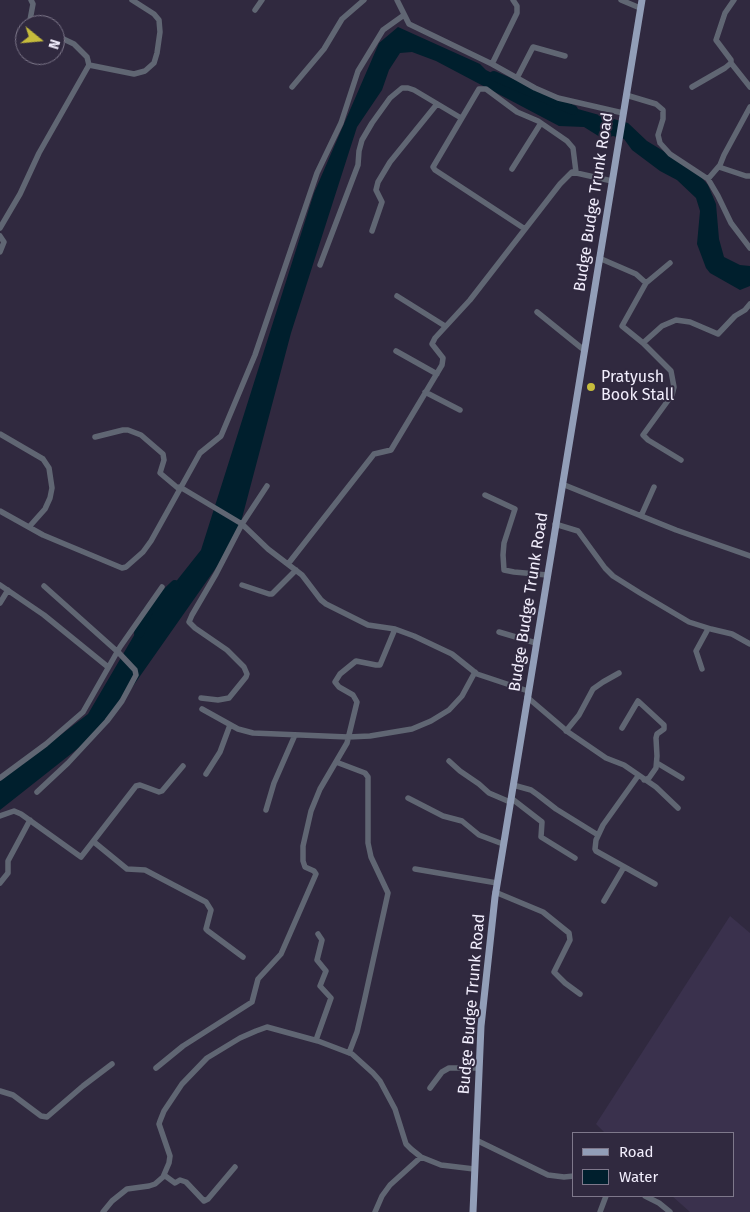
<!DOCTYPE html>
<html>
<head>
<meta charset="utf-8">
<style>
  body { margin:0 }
  #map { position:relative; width:750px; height:1212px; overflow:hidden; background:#30293f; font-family:"Fira Sans",sans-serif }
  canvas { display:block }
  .legend { position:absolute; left:572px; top:1132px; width:162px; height:65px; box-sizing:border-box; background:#30293f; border:1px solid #7e788b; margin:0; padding:6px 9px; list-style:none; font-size:15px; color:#f2eefd }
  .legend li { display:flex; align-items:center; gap:10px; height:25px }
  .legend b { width:25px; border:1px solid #7e788b }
  .north { position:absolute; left:15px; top:15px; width:50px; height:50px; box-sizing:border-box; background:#30293f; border:1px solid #7e788b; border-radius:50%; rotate:107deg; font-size:14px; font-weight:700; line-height:20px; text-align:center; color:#f2eefd }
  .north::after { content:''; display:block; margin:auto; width:18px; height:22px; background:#c6bc3c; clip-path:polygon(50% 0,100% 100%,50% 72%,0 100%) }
</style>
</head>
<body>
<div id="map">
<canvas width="750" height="1212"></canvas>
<ul class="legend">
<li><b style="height:6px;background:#929eb8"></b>Road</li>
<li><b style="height:14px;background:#001f2d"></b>Water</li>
</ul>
<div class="north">N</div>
</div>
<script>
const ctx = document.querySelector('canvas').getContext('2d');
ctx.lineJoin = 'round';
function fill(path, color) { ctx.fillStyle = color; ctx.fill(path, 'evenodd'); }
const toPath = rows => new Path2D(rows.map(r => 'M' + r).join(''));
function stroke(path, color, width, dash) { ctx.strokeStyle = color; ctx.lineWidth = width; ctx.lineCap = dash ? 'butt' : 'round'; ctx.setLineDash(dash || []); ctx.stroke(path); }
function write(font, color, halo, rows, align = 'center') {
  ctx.font = font + ' "Fira Sans",sans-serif'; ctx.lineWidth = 4; ctx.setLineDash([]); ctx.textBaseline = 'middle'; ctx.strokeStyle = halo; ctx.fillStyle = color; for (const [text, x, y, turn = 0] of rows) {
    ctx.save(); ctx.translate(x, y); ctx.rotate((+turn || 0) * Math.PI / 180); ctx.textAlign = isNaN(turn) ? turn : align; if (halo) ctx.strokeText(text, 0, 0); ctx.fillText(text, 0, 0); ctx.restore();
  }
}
fill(toPath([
  [730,916,750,933,750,1212,690,1212,672,1196,734,1196,734,1133,605,1133,596,1124]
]), '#3a314d');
fill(toPath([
  [398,27,480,64,486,70,542,99,628,123,647,141,696,171,708,185,716,204,719,239,724,257,740,265,750,266,750,286,740,290,710,273,706,268,697,244,700,211,696,198,677,180,660,171,632,150,624,139,613,136,606,138,600,137,584,127,559,126,436,61,412,52,400,53,389,70,382,90,357,127,291,333,241,522,218,565,105,726,95,735,0,810,0,781,88,714,136,632,201,550,314,193,379,43]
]), '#001f2d');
stroke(toPath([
  [494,76,573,110],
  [139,633,148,611,175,585]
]), '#001f2d', 10);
stroke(toPath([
  [31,0,33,4,30,20,35,25],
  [397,0,409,24,492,64,535,88,558,98,623,113],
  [621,0,640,8],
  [255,10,262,0],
  [731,63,750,87],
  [492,64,517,13,517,6,513,0],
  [89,65,134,74,145,71,154,63,157,53,160,32,159,20,154,14,132,0],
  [517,78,533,47,565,56],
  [292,87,324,49,342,19,364,0],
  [692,87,725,68,731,63,731,60,716,40,725,13,734,0],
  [626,95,656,104,663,110,663,119,658,135,660,143,670,154,708,179,718,196,731,223,750,248],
  [719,167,746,176,750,176],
  [512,169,541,123],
  [708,179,720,165,724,155,750,107],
  [0,228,20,194,39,153,89,65,87,57,74,44,55,35],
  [525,229,435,170,433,167,479,89,486,89,517,112,538,121,567,141,573,148,576,172],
  [372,231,382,202,376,190,378,182,390,162,437,104],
  [0,236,4,242,0,252],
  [599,258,636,274,646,283],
  [670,263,646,283,622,326,643,343,671,371,674,387,672,395,643,435,648,440,681,460],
  [320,265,358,165,359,151,362,140,372,123,390,98,402,88,408,88,414,90,461,118],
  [397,296,445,326],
  [537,312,584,350],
  [643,343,662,326,676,320,690,322,718,334,735,316,745,310,750,304],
  [396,351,437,374],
  [425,392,460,410],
  [0,434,43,459,49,468,52,488,50,498,45,509,29,527],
  [95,437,123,430,128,430,141,435,163,454,164,460,160,473,179,489],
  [562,484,676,530,750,556],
  [180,487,242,524,268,549,302,575,321,600,326,604,368,625,395,629,414,636,452,654,477,674,528,691],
  [485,495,515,509,504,543,503,555,504,570,514,572,547,575],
  [0,511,43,535,122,568,126,567,143,552,151,541,200,453,221,436,255,355,317,173,341,123,358,71,383,30,404,15],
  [641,516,654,487],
  [555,524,578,531,605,568,613,576,640,593,689,622,711,629,732,634,750,644],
  [288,564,374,454,391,450,442,365,443,358,432,344,435,338,470,300,560,184,572,172,612,181],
  [0,585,44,615,108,667],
  [242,585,269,594,272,594,296,570],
  [0,603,8,590],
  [499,632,536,643],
  [702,669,696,651,708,629],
  [527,697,568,732,606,758,624,765,656,787,678,808],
  [201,698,218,700,229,698,246,677,247,674,244,667,227,650,195,628,189,622,192,615,216,574,242,524,267,486],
  [202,709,238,729,253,733,348,737,370,736,412,729,431,721,449,710,462,696,475,672],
  [622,728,638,701,664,725,664,729,657,734,656,738,657,756,656,768,649,778,644,780],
  [566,731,579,715,593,689,603,682,619,673],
  [449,761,460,771,479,784,489,793,510,802],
  [336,762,365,773,368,777,368,843,371,857,388,893,364,1002,357,1032,349,1053],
  [657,763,682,778],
  [206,774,220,752,230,725],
  [638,776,603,825,596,840,595,849,596,851,655,884],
  [0,778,46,744,83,712,120,647,162,587],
  [513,785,531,790,538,795,556,809,598,835],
  [37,792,68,763,107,721,122,701,136,675,135,670,119,653,44,586],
  [408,798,443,816,462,821,479,835,503,844],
  [511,798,542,822,541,837,575,858],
  [266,810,274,783,295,735],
  [0,816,14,811,21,814,81,857,136,786,140,785,159,792,162,791,183,766],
  [94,842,127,869,145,870,206,902,211,910,206,929,208,931,243,957],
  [415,869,497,883],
  [0,883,8,873,8,861,30,820],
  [495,892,543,912,569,933,570,940,554,972,565,983,580,994],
  [604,901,624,867],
  [316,1040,331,998,320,986,326,971,317,960,322,940,318,934],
  [156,1068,183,1046,252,1002,258,979,281,954,316,874,314,871,305,867,303,861,303,846,311,811,320,789,347,743,357,702,353,695,339,687,335,682,340,674,356,661,376,665,380,665,395,629],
  [430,1088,442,1072,449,1068,479,1068],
  [0,1091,13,1095,41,1116,47,1117,83,1086,112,1064],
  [476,1140,548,1175,564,1177,574,1176],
  [164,1175,175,1183,180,1180,186,1182,204,1201,208,1199,235,1167],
  [645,1196,659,1203,670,1212],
  [103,1212,112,1201,127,1189,149,1186,155,1184,163,1177,169,1163,170,1156,159,1124,160,1121,164,1111,182,1084,207,1058,240,1038,256,1031,267,1027,318,1041,352,1054,373,1073,380,1081,395,1109,406,1144,411,1149,421,1157,441,1165,474,1169],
  [375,1212,382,1196,390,1185,421,1157],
  [600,1212,606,1196]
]), '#606673', 5.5);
stroke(toPath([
  [473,1212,481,1026,495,897,642,0]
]), '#929eb8', 7);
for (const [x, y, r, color] of [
  [591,387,5,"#c6bc3c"]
]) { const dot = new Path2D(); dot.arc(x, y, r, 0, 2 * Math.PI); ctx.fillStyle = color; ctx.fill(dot); stroke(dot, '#30293f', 2); }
write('16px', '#f2eefd', '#30293f', [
  ["Budge Budge Trunk Road",594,202,-81],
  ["Budge Budge Trunk Road",529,602,-81],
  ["Budge Budge Trunk Road",472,1004,-85]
]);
write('16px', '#f2eefd', '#30293f', [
  ["Pratyush",601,378],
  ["Book Stall",601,396]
], 'left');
</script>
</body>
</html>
